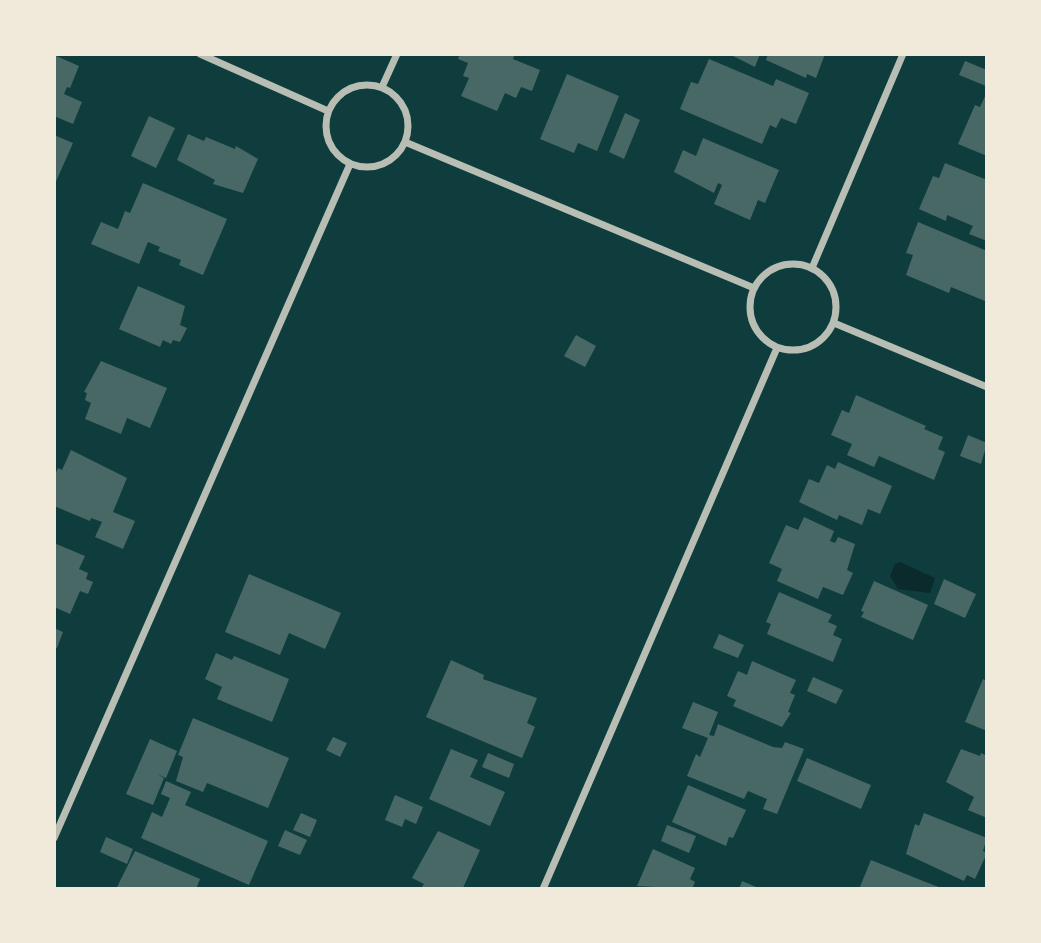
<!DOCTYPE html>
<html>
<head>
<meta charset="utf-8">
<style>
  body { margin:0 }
  #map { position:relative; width:1041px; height:943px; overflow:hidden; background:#0f3d3e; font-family:Bitter,serif }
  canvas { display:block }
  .frame { position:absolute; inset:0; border:56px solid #f1e9da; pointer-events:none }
</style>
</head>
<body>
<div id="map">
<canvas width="1041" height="943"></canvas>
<div class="frame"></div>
</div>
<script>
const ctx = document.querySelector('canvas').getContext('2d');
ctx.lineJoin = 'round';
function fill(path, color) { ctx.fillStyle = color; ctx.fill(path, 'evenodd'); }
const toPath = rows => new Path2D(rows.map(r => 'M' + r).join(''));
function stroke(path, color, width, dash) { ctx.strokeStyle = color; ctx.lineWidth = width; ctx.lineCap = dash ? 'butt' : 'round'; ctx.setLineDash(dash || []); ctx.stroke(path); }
fill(toPath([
  [900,562,935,578,930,593,898,589,890,576,895,564]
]), '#0a2a2b');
fill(toPath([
  [460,54,515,54,513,59,540,70,532,91,521,87,516,98,505,93,497,111,461,96,469,78,463,76,468,63,458,59],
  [729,54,760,54,755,67],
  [768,54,825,54,816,78,807,74,806,78,766,60],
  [54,55,79,66,70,88,67,87,64,94,82,102,73,124,54,116],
  [709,59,773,86,776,79,809,93,796,124,781,118,776,128,770,125,762,144,680,109,691,82,698,84],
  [965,61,987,70,986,86,959,75],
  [567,74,619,96,597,151,578,143,574,153,540,139],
  [987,92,987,156,958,144,975,105,980,107],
  [625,113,640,120,624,159,609,152],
  [149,116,175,128,156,168,131,156],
  [188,134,204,141,206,137,235,149,236,146,258,159,243,193,213,184,215,180,177,160],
  [54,135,73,143,54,186],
  [703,138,779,170,765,203,758,200,750,220,714,204,722,185,718,183,714,193,674,172,683,150,696,156],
  [945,163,987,180,987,241,969,234,973,226,947,215,946,221,919,209,933,176,939,178],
  [143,183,227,219,203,275,179,265,181,260,158,251,160,247,148,242,139,264,91,244,101,222,118,229,125,211,130,213],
  [918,222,987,251,985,301,951,287,949,293,906,275,913,255,906,253],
  [138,286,185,306,180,325,187,328,180,342,173,340,171,344,163,340,160,347,119,329],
  [576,335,596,346,585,367,564,356],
  [101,361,167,388,150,428,127,418,121,434,85,419,91,403,85,400,87,393,84,392],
  [856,395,926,426,924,429,943,437,938,449,945,452,934,480,879,456,874,467,847,455,852,444,831,435,842,410,849,413],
  [968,435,987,443,981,464,960,456],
  [71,450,127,478,113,512,135,521,123,549,95,537,102,522,91,518,90,521,54,506,54,477,58,468,62,470],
  [838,462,892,486,880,514,868,509,862,525,839,515,837,520,799,502,809,479,819,483,827,465,835,469],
  [804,517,834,531,830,541,835,543,838,537,855,544,847,570,853,573,843,595,823,587,818,599,777,581,782,569,769,563,777,545,786,525,798,530],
  [54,543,85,556,79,569,88,573,86,579,93,582,88,594,80,591,70,614,54,607],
  [249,574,341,613,325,649,289,633,280,655,225,632],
  [944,579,976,594,965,618,934,604],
  [874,581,928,605,913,640,861,617,864,612,861,611],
  [779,592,832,615,828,622,837,626,833,635,842,639,833,662,767,634,771,624,766,622],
  [54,628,63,632,57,648,54,647],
  [719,634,744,645,738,658,713,648],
  [216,653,232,660,234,656,289,679,272,722,217,699,222,687,205,679],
  [451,660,484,675,483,679,537,698,527,723,535,727,522,758,426,717],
  [752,661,796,680,790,693,795,695,788,712,791,713,782,727,733,706,736,700,727,696,738,671,747,675],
  [813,677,843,690,836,704,807,691],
  [983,679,987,681,987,731,965,722],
  [693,702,718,712,709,735,714,736,718,724,773,747,782,748,785,742,804,749,777,814,763,809,767,799,748,791,744,799,687,776,696,754,700,757,708,738,682,728],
  [193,718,289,758,268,808,207,783,203,792,176,781,183,757,178,755],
  [333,737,347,743,340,757,326,750],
  [150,739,177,751,166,778,157,774,164,778,153,805,126,794],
  [451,749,478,760,470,777,505,792,490,826,429,799],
  [961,749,980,756,981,753,987,756,987,818,968,810,974,797,946,782],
  [488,753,514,764,509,778,482,767],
  [807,758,871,785,861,809,797,781],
  [166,781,191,792,185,805,268,841,249,885,141,838,152,812,162,817,170,798,161,794],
  [688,785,746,810,733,838,729,837,726,846,672,822],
  [395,795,423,807,416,824,405,819,402,827,385,820],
  [301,813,317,820,310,837,293,830],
  [924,813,987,838,983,851,987,853,975,879,967,875,964,881,906,854,915,824,919,826],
  [667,825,696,836,689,853,661,841],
  [285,830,307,840,300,855,278,846],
  [438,831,480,850,463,888,425,889,422,887,424,884,412,878],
  [106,837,133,849,127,864,100,852],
  [653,849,695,868,690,879,695,882,692,889,637,886],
  [135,851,200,879,196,889,116,889],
  [871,860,923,881,944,889,859,889],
  [742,881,761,889,739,889]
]), '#486865');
stroke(toPath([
  [200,54,328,111],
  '326 126a41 41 0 1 1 82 0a41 41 0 1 1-82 0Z',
  [382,87,397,54],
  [405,142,754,288],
  '750 307a43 43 0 1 1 86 0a43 43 0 1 1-86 0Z',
  [812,268,903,54],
  [834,323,987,387],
  [54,838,350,164],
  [543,889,777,348]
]), '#b8beb3', 7);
</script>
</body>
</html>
